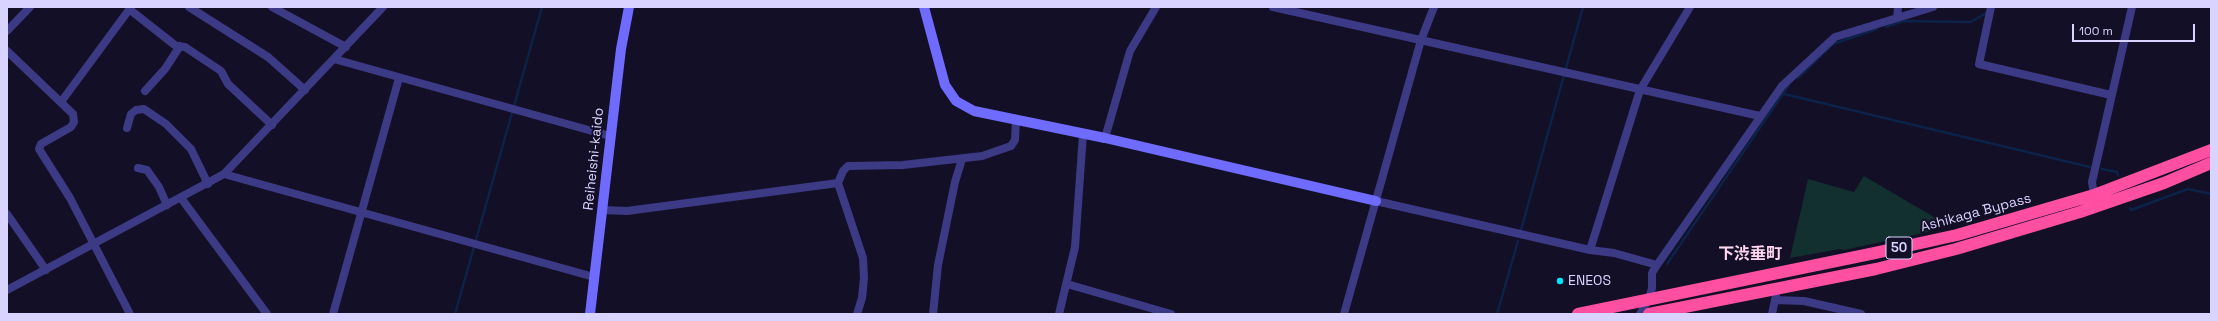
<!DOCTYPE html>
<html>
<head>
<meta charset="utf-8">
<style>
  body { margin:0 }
  #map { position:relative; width:2218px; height:321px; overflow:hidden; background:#130f26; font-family:"Space Grotesk",sans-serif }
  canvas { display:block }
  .frame { position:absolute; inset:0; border:8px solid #d9d4ff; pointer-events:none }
  .scale { position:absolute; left:2072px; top:24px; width:123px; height:18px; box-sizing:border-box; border:2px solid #d9d4ff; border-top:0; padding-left:5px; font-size:12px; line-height:14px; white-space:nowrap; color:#d9d4ff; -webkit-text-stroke:3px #130f26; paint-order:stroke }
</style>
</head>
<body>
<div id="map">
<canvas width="2218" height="321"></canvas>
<div class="frame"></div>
<div class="scale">100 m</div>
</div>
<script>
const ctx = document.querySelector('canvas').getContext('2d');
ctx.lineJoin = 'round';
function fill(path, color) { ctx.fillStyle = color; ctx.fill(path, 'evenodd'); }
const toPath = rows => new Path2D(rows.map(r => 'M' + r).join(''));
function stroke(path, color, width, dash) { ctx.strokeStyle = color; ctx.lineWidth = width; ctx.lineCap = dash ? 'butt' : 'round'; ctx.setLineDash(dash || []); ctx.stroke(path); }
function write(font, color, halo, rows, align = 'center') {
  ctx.font = font + ' "Space Grotesk","Noto Sans JP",sans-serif'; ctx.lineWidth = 4; ctx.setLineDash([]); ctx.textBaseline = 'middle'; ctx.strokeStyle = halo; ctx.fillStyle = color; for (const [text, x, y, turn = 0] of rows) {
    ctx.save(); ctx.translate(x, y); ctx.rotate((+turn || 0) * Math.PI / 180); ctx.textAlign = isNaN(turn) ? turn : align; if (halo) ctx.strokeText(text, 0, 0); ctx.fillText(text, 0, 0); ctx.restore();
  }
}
fill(toPath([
  [1864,176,1939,220,1928,232,1844,250,1840,249,1790,258,1808,179,1854,192]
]), '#12302f');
stroke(toPath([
  [1886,27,1904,21,1971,22,1986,13],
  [1798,78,1833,44,1877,29],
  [1784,94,2090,167],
  [2102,169,2117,172,2118,175],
  [2130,208,2131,210,2188,189,2211,194],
  [1521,230,1583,7],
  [1667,264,1789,85],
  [455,314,542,7],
  [1497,314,1518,241]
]), '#0c2248', 2.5);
stroke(toPath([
  [189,7,268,57,305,90],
  [272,7,346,47],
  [1273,7,1760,116],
  [1991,7,1979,64,2111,95],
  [129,9,176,46,185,47,221,71,228,84,272,125],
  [1897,18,1898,7],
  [7,31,30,7],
  [7,51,73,114,74,122,71,127,41,144,39,149,70,198,130,314],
  [334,59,610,136],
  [145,91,165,69,180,46],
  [61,102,131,7],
  [127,128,131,114,136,110,144,109,166,124,191,149,208,184],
  [1105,138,1130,51,1156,7],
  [138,168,147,170,159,187,167,205],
  [224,174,594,277],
  [838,183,863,258,864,278,862,298,857,314],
  [2094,195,2092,182,2132,7],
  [181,198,267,314],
  [1376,201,1590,250,1614,253,1657,265],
  [602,210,627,211,838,183,843,171,848,166,903,165,982,156,1011,146,1015,140,1016,120],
  [7,214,46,270],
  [1590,250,1640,90,1690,7],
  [1067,284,1171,314],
  [7,290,224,174,383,7],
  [1775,300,1804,301,1861,314],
  [333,314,399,78],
  [933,314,938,265,955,182,962,159],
  [1059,314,1075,247,1083,134],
  [1344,314,1421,40,1434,7],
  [1640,314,1649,299,1652,288,1652,273,1657,265,1782,86,1835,37,1933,7],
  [1772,314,1776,295]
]), '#3d3a85', 8);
stroke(toPath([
  [924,7,945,85,956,101,974,111,1105,138,1376,201],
  [590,314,621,49,629,7]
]), '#6f6bff', 10);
stroke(toPath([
  [1578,314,1875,253,1957,235,2094,195,2211,150],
  [1649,314,1876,269,1956,249,2080,212,2164,183,2211,163]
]), '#ff4fa3', 12);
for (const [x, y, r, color] of [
  [1560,281,4,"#00e5ff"]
]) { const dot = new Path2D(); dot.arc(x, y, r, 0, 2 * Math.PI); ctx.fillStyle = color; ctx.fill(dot); stroke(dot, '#130f26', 1.5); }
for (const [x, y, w] of [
  [1899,248,26]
]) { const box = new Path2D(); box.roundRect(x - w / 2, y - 11, w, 22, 3); ctx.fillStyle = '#130f26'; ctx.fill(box); stroke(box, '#d9d4ff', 1); }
write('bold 13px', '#d9d4ff', null, [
  ["50",1899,248]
]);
write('14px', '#d9d4ff', '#130f26', [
  ["Reiheishi-kaido",594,159,-84],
  ["Ashikaga Bypass",1976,213,-15]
]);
write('14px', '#d9d4ff', '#130f26', [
  ["ENEOS",1568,281]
], 'left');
write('bold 16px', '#ffd6f0', '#130f26', [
  ["下渋垂町",1750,255]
]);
</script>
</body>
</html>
